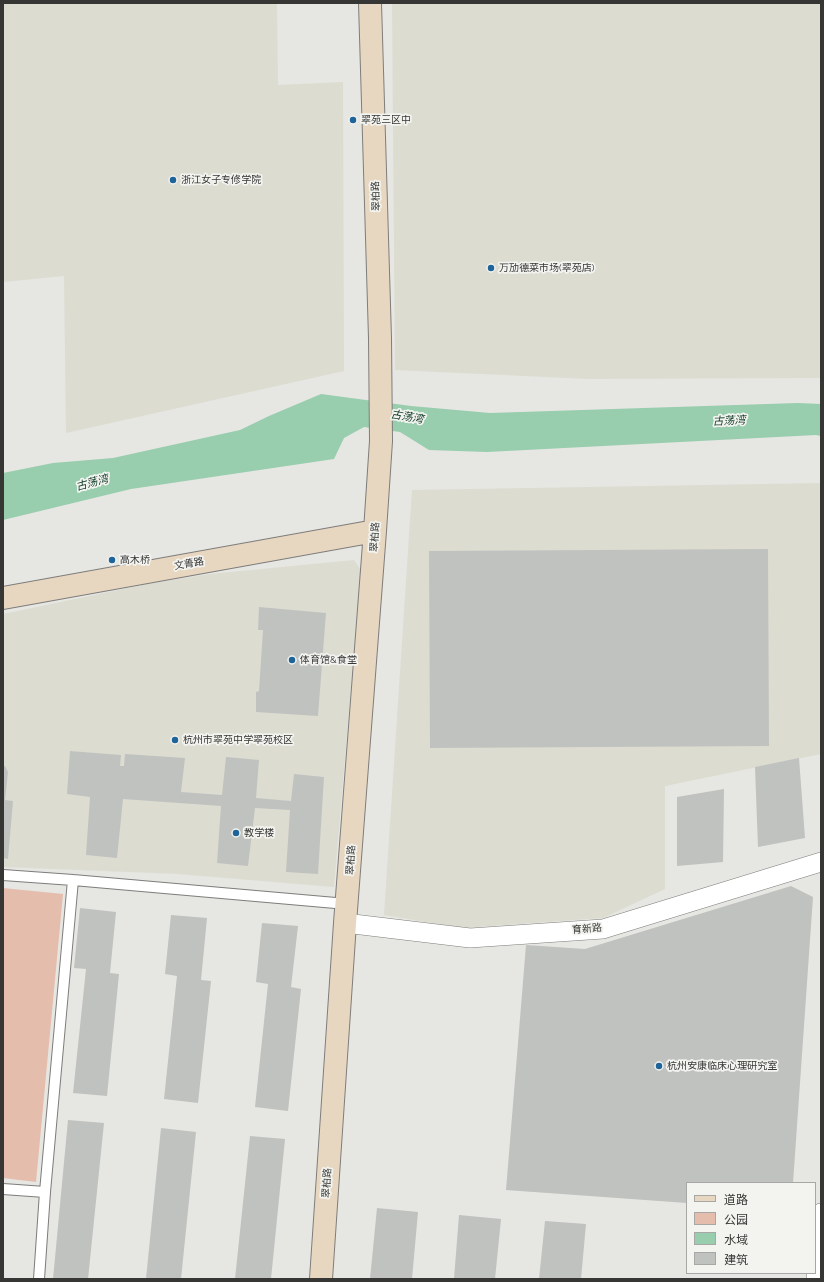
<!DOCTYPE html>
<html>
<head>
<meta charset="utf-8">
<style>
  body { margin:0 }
  #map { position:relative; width:824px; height:1282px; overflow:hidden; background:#e6e6e3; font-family:Raleway,"Noto Sans SC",sans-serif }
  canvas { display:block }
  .frame { position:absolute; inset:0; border:4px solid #363634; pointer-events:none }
  .legend { position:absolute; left:686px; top:1182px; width:130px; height:92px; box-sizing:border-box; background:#f3f3f0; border:1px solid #a7a7a5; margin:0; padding:5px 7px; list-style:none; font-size:12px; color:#363634 }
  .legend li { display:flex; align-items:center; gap:8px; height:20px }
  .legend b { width:20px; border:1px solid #a7a7a5 }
</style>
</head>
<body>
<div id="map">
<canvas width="824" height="1282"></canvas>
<div class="frame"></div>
<ul class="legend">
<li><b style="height:5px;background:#e8d7c0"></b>道路</li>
<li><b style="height:11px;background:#e5bdad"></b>公园</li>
<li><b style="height:11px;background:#98cdae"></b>水域</li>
<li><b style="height:11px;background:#c0c2bf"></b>建筑</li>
</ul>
</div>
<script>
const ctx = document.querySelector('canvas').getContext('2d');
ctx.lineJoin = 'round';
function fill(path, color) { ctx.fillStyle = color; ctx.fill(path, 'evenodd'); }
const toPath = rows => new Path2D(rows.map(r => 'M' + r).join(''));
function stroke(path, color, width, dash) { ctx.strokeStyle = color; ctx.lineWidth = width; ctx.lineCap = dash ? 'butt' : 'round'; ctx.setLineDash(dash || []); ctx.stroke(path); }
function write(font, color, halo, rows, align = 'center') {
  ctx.font = font + ' Raleway,"Noto Sans SC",sans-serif'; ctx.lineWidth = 3.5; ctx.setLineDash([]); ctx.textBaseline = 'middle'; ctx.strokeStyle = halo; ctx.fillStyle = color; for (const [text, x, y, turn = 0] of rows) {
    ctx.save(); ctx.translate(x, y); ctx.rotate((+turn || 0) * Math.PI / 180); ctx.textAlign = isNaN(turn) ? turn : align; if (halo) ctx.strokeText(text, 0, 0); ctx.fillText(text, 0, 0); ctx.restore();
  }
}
fill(toPath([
  [3,3,277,3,278,85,343,82,344,371,66,433,64,276,3,282],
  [392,3,821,3,821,378,589,379,395,370],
  [821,483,821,754,665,786,665,889,603,918,461,928,384,915,412,490],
  [354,560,361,570,334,887,178,874,3,867,3,614,147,584,210,574]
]), '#dddcd1');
fill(toPath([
  [3,888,63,894,36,1182,3,1178]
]), '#e5bdad');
fill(toPath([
  [321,394,411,406,490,413,798,403,821,404,821,436,816,435,487,452,429,450,400,432,364,427,344,438,334,459,131,489,3,520,3,473,53,463,113,458,240,430,269,416]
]), '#98cdae');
fill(toPath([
  [768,549,769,746,430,748,429,551],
  [259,607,326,613,318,716,256,712,256,692,259,691,263,630,258,630],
  [70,751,121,755,120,766,124,766,125,754,185,758,181,792,222,795,226,757,259,760,256,798,291,801,294,774,324,777,318,874,286,872,290,810,255,808,248,866,217,863,221,806,123,799,117,858,86,855,90,797,67,794],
  [799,758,805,838,758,847,755,767],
  [3,766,5,766,8,772,5,800,13,801,8,859,3,858],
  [724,789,723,862,677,866,677,797],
  [791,886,813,897,793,1183,687,1183,687,1203,506,1190,526,945,585,949],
  [80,908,116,912,110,973,119,974,107,1096,73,1093,86,969,74,968],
  [171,915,207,918,201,980,211,981,198,1103,164,1099,177,976,165,974],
  [262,923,298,926,291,987,301,989,288,1111,255,1107,268,984,256,982],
  [68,1120,104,1123,88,1279,53,1279],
  [161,1128,196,1132,181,1279,146,1279],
  [250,1136,285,1139,271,1279,235,1279],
  [377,1208,418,1212,412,1279,370,1279],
  [459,1215,501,1219,495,1279,454,1279],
  [545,1221,586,1224,581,1279,539,1279]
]), '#c0c2bf');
const lane = toPath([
  [3,875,73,880,347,904],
  [3,1189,45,1192],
  [39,1279,45,1192,73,880]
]);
const street = toPath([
  [345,923,470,938,603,929,821,862],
  [816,1279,821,1213]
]);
const secondary = toPath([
  [3,598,375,531],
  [321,1279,345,923,375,531,381,441,380,338,370,3]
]);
stroke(lane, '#7e7d7b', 12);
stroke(street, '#7e7d7b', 20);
stroke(secondary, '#7e7d7b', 24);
stroke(lane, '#fff', 10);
stroke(street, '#fff', 19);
stroke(secondary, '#e8d7c0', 22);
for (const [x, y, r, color] of [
  [353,120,4,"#1e6499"],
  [173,180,4,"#1e6499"],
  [491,268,4,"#1e6499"],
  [112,560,4,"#1e6499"],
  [292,660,4,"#1e6499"],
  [175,740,4,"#1e6499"],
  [236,833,4,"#1e6499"],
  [659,1066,4,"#1e6499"]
]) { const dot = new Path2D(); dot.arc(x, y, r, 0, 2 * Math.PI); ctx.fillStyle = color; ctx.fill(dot); stroke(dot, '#f3f3f0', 1.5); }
write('10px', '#363634', '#f3f3f0', [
  ["翠苑三区中",361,120],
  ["浙江女子专修学院",181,180],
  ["万劢德菜巿场(翠苑店)",499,268],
  ["高木桥",120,560],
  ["体育馆&食堂",300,660],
  ["杭州市翠苑中学翠苑校区",183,740],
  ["教学楼",244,833],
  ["杭州安康临床心理研究室",667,1066]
], 'left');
write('10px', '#363634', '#f3f3f0', [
  ["翠柏路",376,196,-92],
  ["翠柏路",375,537,-86],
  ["文菁路",189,564,-10],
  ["翠柏路",351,860,-86],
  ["育新路",587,929,-5],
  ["翠柏路",327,1183,-86]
]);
write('italic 11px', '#123d29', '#f3f3f0', [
  ["古荡湾",407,417,10],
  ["古荡湾",729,421,-2],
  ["古荡湾",92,483,-15]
]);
</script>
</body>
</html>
